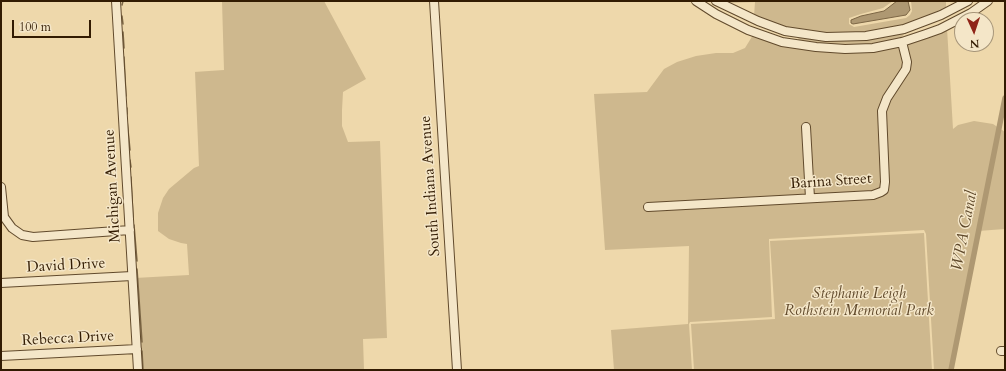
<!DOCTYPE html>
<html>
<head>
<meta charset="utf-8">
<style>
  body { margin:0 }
  #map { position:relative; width:1006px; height:371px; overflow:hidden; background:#eed8ab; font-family:Cardo,serif }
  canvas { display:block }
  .frame { position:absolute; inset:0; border:2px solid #321b02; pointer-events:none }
  .north { position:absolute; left:954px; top:12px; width:40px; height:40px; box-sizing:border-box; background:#f4e6c8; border:1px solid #a69579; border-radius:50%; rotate:177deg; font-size:11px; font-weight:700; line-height:16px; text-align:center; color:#321b02 }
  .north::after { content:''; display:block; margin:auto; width:14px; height:18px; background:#8f2418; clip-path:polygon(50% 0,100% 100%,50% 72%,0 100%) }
  .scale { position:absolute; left:12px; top:20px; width:79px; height:18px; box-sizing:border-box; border:2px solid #321b02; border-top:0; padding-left:5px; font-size:12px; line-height:14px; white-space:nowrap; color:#321b02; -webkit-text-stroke:3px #f4e6c8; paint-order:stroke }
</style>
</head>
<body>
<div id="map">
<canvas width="1006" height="371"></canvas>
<div class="frame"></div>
<div class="north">N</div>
<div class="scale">100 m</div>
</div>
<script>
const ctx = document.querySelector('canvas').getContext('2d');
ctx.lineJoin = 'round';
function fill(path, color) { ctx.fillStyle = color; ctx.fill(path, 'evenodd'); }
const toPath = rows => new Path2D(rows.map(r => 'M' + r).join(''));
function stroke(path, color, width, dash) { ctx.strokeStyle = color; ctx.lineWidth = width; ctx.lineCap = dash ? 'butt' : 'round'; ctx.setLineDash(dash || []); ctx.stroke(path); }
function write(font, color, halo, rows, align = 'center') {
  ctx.font = font + ' Cardo,serif'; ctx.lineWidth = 3; ctx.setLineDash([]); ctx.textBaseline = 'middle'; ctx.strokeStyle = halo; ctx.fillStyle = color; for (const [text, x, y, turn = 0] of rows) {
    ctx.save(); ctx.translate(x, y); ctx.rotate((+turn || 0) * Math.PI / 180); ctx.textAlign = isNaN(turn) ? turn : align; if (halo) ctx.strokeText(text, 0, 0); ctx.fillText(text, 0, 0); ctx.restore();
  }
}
fill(toPath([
  [222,1,254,1,254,2,324,1,366,79,343,92,342,110,342,126,348,142,380,141,387,338,363,339,364,370,141,370,135,278,189,275,187,244,181,243,169,239,158,231,158,213,163,198,169,189,194,168,199,166,195,72,194,72,224,70],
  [722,1,893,1,883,8,861,14,849,18,849,24,854,27,906,18,910,15,912,11,911,1,946,1,946,9,904,26,866,33,826,34,786,28,754,16,755,2,726,3],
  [947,28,953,129,958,125,974,121,993,124,1005,132,1005,229,978,231,950,370,934,370,926,234,924,230,769,239,772,317,690,322,689,324,692,370,614,370,611,330,688,324,689,246,605,250,594,94,647,92,664,69,677,62,696,56,716,53,733,53,745,48,753,35,845,52],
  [907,31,900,39,872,45,845,46,798,41,799,36],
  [924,233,932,370,694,370,691,324,775,319,770,241]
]), '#ceb88e');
const water = toPath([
  [897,1,908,1,910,10,906,15,853,24,851,23,851,20,861,16,884,11,897,1]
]);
fill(water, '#ae9872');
stroke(water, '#7c6645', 1);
stroke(toPath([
  [122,5,123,1],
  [122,16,123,24],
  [123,32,124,48],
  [124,57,126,96],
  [127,108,127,114],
  [127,120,130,150],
  [130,160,131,167],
  [131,177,133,217],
  [134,225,137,261],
  [137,269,142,342],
  [142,351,143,370]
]), '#7c6645', 1.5);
stroke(toPath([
  [951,370,1005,98]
]), '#ae9872', 5.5);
const minor = toPath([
  [116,1,138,370],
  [434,1,457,370],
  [696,1,716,14,748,30,782,42,816,47,845,49,873,48,902,42,926,34,940,29,971,13,988,1],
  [716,1,758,21,785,31,826,37,866,36,904,29,941,15,968,1],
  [806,127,810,198],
  [1,187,4,217,12,228,22,235,33,237,130,230],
  [648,207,873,195,881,192,884,190,885,182,882,111,887,98,906,69,907,62,902,42],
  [1,283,132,276],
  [1001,351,1005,351],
  [1,356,137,349]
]);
stroke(minor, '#614a2c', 10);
stroke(minor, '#f4e6c8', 8);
write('15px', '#321b02', '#f4e6c8', [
  ["Barina Street",831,182,-4],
  ["Michigan Avenue",113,186,-93],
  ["South Indiana Avenue",431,186,-94],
  ["David Drive",66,266,-3],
  ["Rebecca Drive",68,339,-3]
]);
write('italic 15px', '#614a2c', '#f4e6c8', [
  ["Stephanie Leigh",859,295],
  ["Rothstein Memorial Park",859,312]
]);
write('italic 16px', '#5d4729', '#f4e6c8', [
  ["WPA Canal",965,231,-79]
]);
</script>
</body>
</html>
